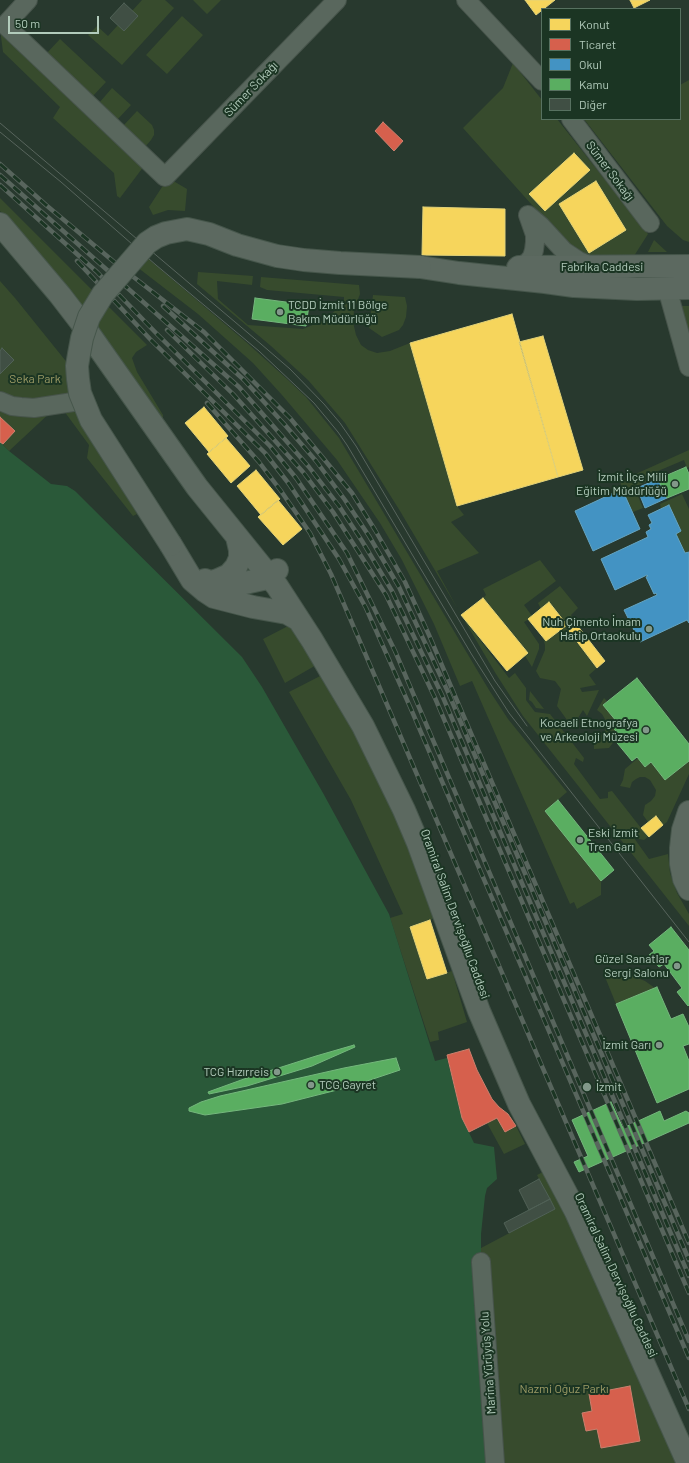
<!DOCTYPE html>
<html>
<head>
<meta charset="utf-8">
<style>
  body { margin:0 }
  #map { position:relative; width:689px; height:1463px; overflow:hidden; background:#28392e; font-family:Barlow,sans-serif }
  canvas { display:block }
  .legend { position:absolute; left:541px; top:8px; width:140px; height:112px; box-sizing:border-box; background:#1b3523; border:1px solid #577160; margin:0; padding:5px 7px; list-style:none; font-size:12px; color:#b2cbbb }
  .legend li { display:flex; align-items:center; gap:8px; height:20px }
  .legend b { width:20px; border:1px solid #577160 }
  .scale { position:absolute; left:8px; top:16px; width:91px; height:18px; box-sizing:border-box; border:2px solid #b2cbbb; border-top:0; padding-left:5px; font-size:12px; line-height:14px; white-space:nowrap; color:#b2cbbb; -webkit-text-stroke:3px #1b3523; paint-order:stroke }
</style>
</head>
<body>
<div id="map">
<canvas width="689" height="1463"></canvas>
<ul class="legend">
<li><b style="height:11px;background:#f6d55c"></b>Konut</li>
<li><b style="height:11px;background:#d6604d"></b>Ticaret</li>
<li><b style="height:11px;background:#4393c3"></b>Okul</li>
<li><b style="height:11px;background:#5aae61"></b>Kamu</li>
<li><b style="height:11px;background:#404f44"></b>Diğer</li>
</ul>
<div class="scale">50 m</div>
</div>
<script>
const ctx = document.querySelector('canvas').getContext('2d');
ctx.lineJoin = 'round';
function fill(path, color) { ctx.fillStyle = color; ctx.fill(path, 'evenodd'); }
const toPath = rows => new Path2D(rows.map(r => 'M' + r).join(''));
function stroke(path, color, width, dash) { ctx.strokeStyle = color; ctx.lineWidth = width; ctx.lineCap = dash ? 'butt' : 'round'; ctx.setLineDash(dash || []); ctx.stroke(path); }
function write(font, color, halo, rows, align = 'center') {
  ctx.font = font + ' Barlow,sans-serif'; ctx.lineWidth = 4; ctx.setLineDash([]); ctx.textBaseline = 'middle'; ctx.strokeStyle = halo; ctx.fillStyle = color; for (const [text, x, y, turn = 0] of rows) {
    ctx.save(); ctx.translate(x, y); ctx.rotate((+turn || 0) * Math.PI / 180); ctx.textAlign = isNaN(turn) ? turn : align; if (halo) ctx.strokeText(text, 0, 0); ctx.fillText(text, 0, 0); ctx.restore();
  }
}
fill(toPath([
  [142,0,165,0,174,8,122,65,88,35,97,26,108,36,118,25,124,31,138,16,132,11],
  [193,0,221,0,207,14],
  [182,16,203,35,167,74,146,55],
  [0,29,144,166,120,198,117,196,114,173,53,118,60,107,3,52],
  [60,39,106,82,92,97,46,54],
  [513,63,542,100,542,119,557,119,648,234,634,256,593,257,575,253,463,128,503,88],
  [689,80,689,242,683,240,667,226,584,119,680,119,680,85],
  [112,88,131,105,117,120,99,103],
  [137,111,152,125,154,130,154,135,151,140,145,147,123,126],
  [170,179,187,189,185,211,168,210,153,215,149,207,162,187],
  [0,198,147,345,136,352,132,358,137,372,163,415,163,424,33,248,0,211],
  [654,240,667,252,648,252],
  [146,257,246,342,287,379,306,397,339,438,489,690,508,719,567,792,545,811,601,881,601,895,577,909,574,902,570,904,472,681,460,686,434,624,402,560,380,523,337,460,282,395,253,363,198,314,137,267],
  [198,272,253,276,252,285,217,281,218,299,248,325,303,329,322,321,344,304,344,297,267,290,260,287,261,277,359,285,360,294,354,310,353,322,356,335,361,345,368,350,377,353,390,351,410,343,457,506,464,515,451,522,479,553,437,571,461,615,509,678,515,673,526,688,526,700,535,712,550,714,584,758,583,762,576,758,574,764,600,799,608,798,608,792,612,791,641,828,648,822,643,815,645,805,651,801,655,796,656,790,650,780,645,777,640,777,636,779,632,782,630,788,620,786,623,780,625,769,638,758,620,736,615,740,609,748,594,749,594,740,604,733,606,727,606,721,602,714,597,710,604,698,607,701,603,705,617,722,612,726,618,734,619,733,645,767,651,762,665,779,689,761,689,774,667,822,644,840,634,838,649,859,668,854,670,873,677,893,689,914,689,926,523,716,496,674,400,511,345,423,308,380,271,346,197,284],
  [0,281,15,298,69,365,89,434,137,514,133,516,87,458,89,445,64,411,53,410,9,451,0,442],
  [373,295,405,297,407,306,406,317,403,325,399,330,382,337,369,328],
  [681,306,689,306,689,335],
  [689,450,689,467,687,468,684,460,658,471,660,476,634,487,643,508,633,512,622,489,620,481],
  [682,494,689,509,689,551,685,553,676,534,681,531,669,505,661,509,660,504],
  [540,560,556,581,524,605,532,616,541,609,538,603,560,586,578,608,571,615,577,625,569,631,597,668,589,675,596,685,580,688,582,692,599,690,587,716,583,710,578,718,567,720,557,706,561,689,555,681,540,678,536,671,545,650,545,645,543,637,529,619,524,622,539,644,539,649,532,667,525,656,528,653,483,598,486,595,483,589],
  [290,625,318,664,285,683,263,639],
  [324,674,384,785,437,917,410,928,427,979,452,971,467,1022,438,1032,439,1040,430,1042,390,918,403,914,351,800,289,692],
  [530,691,544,709,536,708,532,702,529,700],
  [621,974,633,976,645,981,655,988,616,1004,605,977],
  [497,1118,505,1132,516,1126,525,1144,504,1154,487,1123],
  [545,1171,563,1205,677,1463,495,1463,481,1262,481,1248,555,1209,537,1175]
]), '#374b2d');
fill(toPath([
  [0,442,9,451,51,484,67,486,75,491,242,657,262,687,323,793,389,914,435,1061,447,1058,462,1118,474,1143,494,1147,497,1179,487,1188,485,1196,481,1234,481,1262,495,1463,0,1463]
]), '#2a5939');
const homes = toPath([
  [525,0,555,0,536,15,525,0],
  [630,0,650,0,634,8,630,0],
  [574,153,590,170,545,211,529,194,574,153],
  [596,181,626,230,589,253,559,204,596,181],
  [423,207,505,209,505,256,422,255,423,207],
  [512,314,558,477,457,506,410,343,512,314],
  [543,336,583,470,558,477,519,342,543,336],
  [204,407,228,436,209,452,185,423,204,407],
  [226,438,250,466,231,483,207,454,226,438],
  [256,470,280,499,261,515,237,486,256,470],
  [278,500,302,529,283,545,258,517,278,500],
  [483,598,528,653,507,671,461,615,483,598],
  [549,602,567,625,546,641,528,619,549,602],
  [577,625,605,661,597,668,569,631,577,625],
  [656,816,663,825,649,837,641,828,656,816],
  [430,920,447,973,427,979,410,927,430,920]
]);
fill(homes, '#f6d55c');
stroke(homes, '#e2d278', 1);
const shops = toPath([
  [383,122,403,141,394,151,375,131,383,122],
  [0,417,15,431,3,444,0,442,0,417],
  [469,1049,477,1070,492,1099,499,1107,508,1114,516,1126,505,1132,497,1118,469,1132,462,1118,447,1055,469,1049],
  [630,1386,640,1441,601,1448,597,1429,586,1431,582,1413,592,1411,589,1394,630,1386]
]);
fill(shops, '#d6604d');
stroke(shops, '#cb806e', 1);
const schools = toPath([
  [658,479,667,498,645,508,637,488,658,479],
  [622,489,640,529,593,551,575,511,622,489],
  [669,505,681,531,676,534,685,553,689,552,689,623,687,620,640,642,624,610,657,595,656,593,654,594,646,577,648,576,647,575,615,590,601,559,648,537,646,532,651,529,649,525,652,523,648,515,669,505]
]);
fill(schools, '#4393c3');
stroke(schools, '#64a4c1', 1);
const public = toPath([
  [255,298,309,305,306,326,252,319,255,298],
  [686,467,689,474,689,489,667,498,658,479,686,467],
  [637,678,689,744,689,761,665,780,651,762,645,767,637,757,632,761,613,738,618,734,612,726,617,722,603,705,637,678],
  [558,800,614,870,601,881,545,811,558,800],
  [671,927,689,950,689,1005,688,1006,677,992,682,988,664,964,659,967,649,955,654,951,649,945,671,927],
  [657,987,671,1019,683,1014,689,1027,689,1044,683,1046,689,1061,689,1089,657,1103,616,1004,657,987],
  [354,1045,355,1047,312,1066,247,1086,209,1094,208,1092,244,1079,316,1056,354,1045],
  [396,1058,400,1070,349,1087,282,1104,205,1115,189,1111,189,1108,201,1102,220,1096,344,1068,396,1058],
  [611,1102,623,1128,660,1111,664,1121,686,1111,689,1113,689,1123,579,1172,574,1162,588,1156,572,1120,611,1102]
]);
fill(public, '#5aae61');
stroke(public, '#74b77c', 1);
const building = toPath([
  [124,3,138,16,124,31,110,18,124,3],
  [2,348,14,360,0,374,0,351,2,348],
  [539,1179,550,1199,529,1210,519,1190,539,1179],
  [550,1199,555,1209,509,1233,504,1223,550,1199]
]);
fill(building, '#404f44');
stroke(building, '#506156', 1);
const minor = toPath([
  [28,0,5,25,165,177,337,0],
  [466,0,542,81],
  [571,119,650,223],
  [528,215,541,226,564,251,579,261,591,266],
  [516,267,527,263,532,257,534,250,535,242,535,235,528,215],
  [667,288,689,367],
  [0,401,12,406,21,407,34,408,73,402],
  [481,1262,495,1463]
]);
const major = toPath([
  [0,224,60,295,80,321,197,487,277,586,312,640,363,726,404,810,418,843,479,1011,519,1104,576,1212,688,1463],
  [420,267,459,273,545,282,574,286,637,289,689,288],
  [519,267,689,266],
  [171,545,192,580,205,591,214,597,253,607,287,613,299,620],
  [205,580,216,585,231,586,263,579,277,570],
  [209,583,218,580,229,575,236,567,240,558,240,550,237,537],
  [689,812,683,830,681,848,681,864,684,879,689,889]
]);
stroke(minor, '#47544b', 20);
stroke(major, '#46564b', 24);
stroke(minor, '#59675d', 18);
stroke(major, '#5c6960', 22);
stroke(toPath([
  [0,123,261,344,290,369,324,404,340,423,356,446,495,681,527,726],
  [0,132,61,182,156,265,259,351,314,403,338,432,347,445,472,655,509,713,689,942]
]), '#58655d', 1);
const rail = toPath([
  [0,164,46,205,113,261,204,332,290,418,352,493,375,530,405,582,429,635,689,1243],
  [0,175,239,387,309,467,339,506,362,541,392,591,442,695,689,1276],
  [0,185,97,272,156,333,270,446,296,478,347,553,395,651,689,1341],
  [77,261,150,339,265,453,289,484,339,559,366,608,411,709,689,1358],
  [163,306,244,380,285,425,316,461,345,500,369,536,399,587,448,692,689,1260],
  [167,330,233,394,303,472,333,512,386,595,435,698,689,1293],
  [207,403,259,462,281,491,310,533,331,574,689,1409]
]);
stroke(rail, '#58655d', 4.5);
stroke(rail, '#1b3523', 3, [9]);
const majorBridge = toPath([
  [171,545,91,420,80,393,78,379,77,366,79,354,82,338,89,317,103,294,147,243,156,237,166,233,187,229,209,234,237,245,277,256,304,260,340,263,420,267]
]);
stroke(majorBridge, '#46564b', 24, []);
stroke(majorBridge, '#5c6960', 22);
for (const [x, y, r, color] of [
  [280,312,4,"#82988a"],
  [675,484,4,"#82988a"],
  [649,629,4,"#82988a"],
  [646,730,4,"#82988a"],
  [580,840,4,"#82988a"],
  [677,966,4,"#82988a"],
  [659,1045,4,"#82988a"],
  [277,1072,4,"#82988a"],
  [311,1085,4,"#82988a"],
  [587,1087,5,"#82988a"]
]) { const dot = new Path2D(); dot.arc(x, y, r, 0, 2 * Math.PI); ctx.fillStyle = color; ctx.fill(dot); stroke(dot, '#1b3523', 1.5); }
write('12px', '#b2cbbb', '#1b3523', [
  ["Sümer Sokağı",251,89,-46],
  ["Sümer Sokağı",610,171,53],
  ["Fabrika Caddesi",602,267],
  ["Oramiral Salim Dervişoğllu Caddesi",455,914,70],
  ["Oramiral Salim Dervişoğllu Caddesi",616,1275,65],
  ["Marina Yürüyüş Yolu",488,1363,-94]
]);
write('12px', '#b2cbbb', '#1b3523', [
  ["TCDD İzmit 11 Bölge",288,305,"left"],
  ["Bakım Müdürlüğü",288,319,"left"],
  ["İzmit İlçe Milli",667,477],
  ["Eğitim Müdürlüğü",667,491],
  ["Nuh Çimento İmam",641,622],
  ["Hatip Ortaokulu",641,636],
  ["Kocaeli Etnografya",638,723],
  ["ve Arkeoloji Müzesi",638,737],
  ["Eski İzmit",588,833,"left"],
  ["Tren Garı",588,847,"left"],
  ["Güzel Sanatlar",669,959],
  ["Sergi Salonu",669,973],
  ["İzmit Garı",651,1045],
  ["TCG Hızırreis",269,1072],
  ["TCG Gayret",319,1085,"left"],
  ["İzmit",596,1087,"left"]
], 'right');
write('12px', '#9e9c66', '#1b3523', [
  ["Seka Park",35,379],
  ["Nazmi Oğuz Parkı",564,1389]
]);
</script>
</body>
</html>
